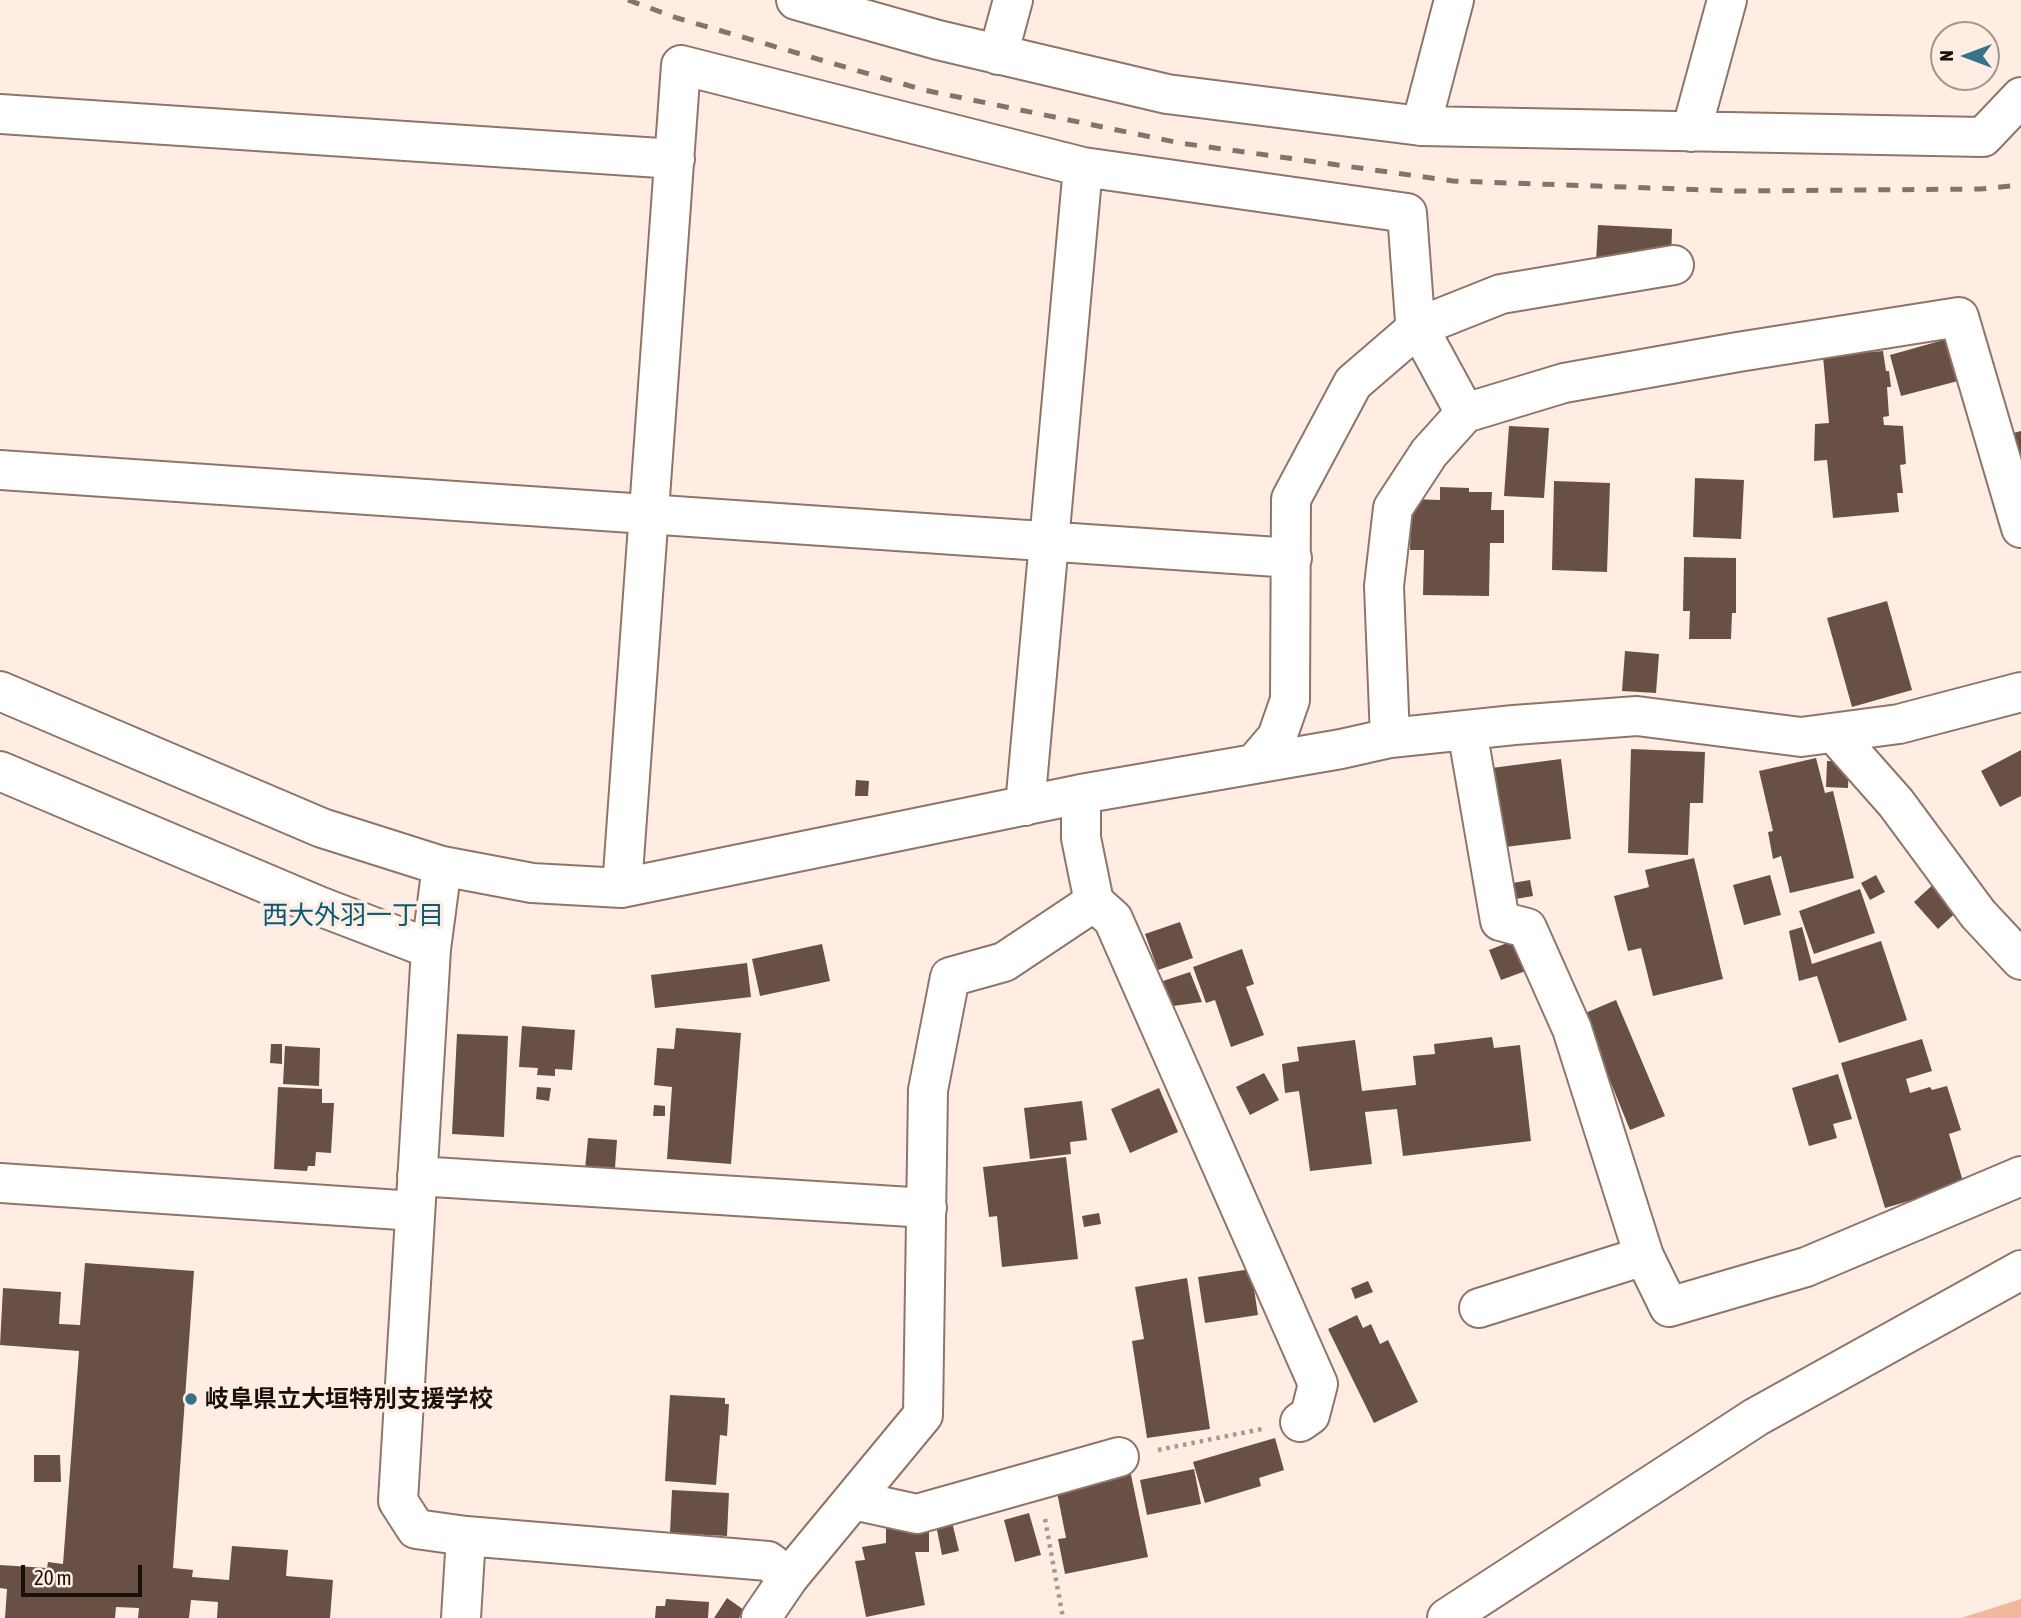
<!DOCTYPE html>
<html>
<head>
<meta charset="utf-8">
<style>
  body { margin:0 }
  #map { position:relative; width:2021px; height:1618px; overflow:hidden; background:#ffede4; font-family:"Asap Condensed",sans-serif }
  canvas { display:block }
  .north { position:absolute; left:1930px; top:21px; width:70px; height:70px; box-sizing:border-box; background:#ffede4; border:2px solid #a3958d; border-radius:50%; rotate:270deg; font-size:19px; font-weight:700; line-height:28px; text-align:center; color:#1a100b }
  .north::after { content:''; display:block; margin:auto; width:24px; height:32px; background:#367389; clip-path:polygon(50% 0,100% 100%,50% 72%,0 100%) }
  .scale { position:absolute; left:21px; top:1565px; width:121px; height:32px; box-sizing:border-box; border:4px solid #1a100b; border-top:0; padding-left:9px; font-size:21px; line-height:24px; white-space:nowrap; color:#1a100b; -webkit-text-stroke:5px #ffede4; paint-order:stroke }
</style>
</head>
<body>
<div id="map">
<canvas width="2021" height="1618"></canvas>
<div class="north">N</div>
<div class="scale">20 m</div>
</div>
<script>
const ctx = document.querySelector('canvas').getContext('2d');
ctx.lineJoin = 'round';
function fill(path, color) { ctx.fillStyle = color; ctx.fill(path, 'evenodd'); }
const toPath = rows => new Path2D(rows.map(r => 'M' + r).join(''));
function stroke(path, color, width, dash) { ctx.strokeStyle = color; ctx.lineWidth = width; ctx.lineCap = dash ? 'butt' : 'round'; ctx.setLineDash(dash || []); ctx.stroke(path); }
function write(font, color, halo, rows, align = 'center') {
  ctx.font = font + ' "Asap Condensed","Noto Sans JP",sans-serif'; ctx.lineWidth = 7; ctx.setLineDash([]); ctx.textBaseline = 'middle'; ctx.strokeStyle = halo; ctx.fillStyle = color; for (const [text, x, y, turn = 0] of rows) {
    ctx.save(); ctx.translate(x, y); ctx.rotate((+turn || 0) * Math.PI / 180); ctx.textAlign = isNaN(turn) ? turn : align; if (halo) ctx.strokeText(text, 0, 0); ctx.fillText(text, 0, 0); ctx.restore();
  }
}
fill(toPath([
  [2021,1599,2021,1618,1961,1618]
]), '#f0b89c');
fill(toPath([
  [1598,225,1672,229,1671,260,1596,262],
  [1947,339,1958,381,1901,396,1890,355],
  [1883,351,1886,371,1889,371,1891,387,1887,387,1889,416,1883,417,1884,425,1903,426,1906,464,1900,465,1903,493,1897,493,1899,512,1833,518,1827,460,1814,461,1815,424,1829,423,1823,356],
  [1509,426,1549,428,1544,498,1504,496],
  [2021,431,2021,474,2009,434],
  [1695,478,1744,480,1741,539,1693,537],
  [1554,481,1610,483,1607,572,1552,570],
  [1440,487,1469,488,1469,492,1492,492,1491,510,1504,510,1504,543,1490,543,1489,596,1423,595,1424,550,1410,550,1411,499,1440,500],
  [1684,557,1736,558,1736,613,1732,613,1731,639,1689,639,1690,611,1683,611],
  [1887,601,1912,690,1852,707,1827,618],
  [1625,651,1659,654,1656,693,1622,691],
  [1631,749,1705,752,1703,803,1690,803,1688,855,1628,853],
  [2021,750,2021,796,2000,807,1981,771],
  [1816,758,1825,793,1833,791,1854,878,1790,893,1781,856,1773,859,1768,832,1773,831,1759,771],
  [1561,759,1571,839,1505,847,1484,769],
  [1827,761,1849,761,1848,788,1826,787],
  [856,780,869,781,868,796,855,796],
  [1694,858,1723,979,1653,996,1641,948,1628,951,1614,896,1649,887,1645,870],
  [1770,875,1781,915,1744,925,1733,885],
  [1876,875,1885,892,1870,900,1861,883],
  [1530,880,1533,896,1504,901,1501,885],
  [1937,881,1961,908,1938,929,1914,902],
  [1860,889,1875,933,1814,954,1799,911],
  [1180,922,1193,958,1158,970,1145,934],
  [1802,927,1812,964,1881,941,1907,1020,1839,1043,1817,976,1799,981,1789,931],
  [1520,938,1531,969,1501,980,1489,950],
  [822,944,830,981,760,996,752,959],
  [1242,949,1254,984,1246,987,1264,1035,1231,1047,1215,1000,1206,1003,1193,967],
  [747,963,751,997,655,1008,651,975],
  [1190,972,1202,1002,1166,1007,1157,983],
  [1616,1000,1665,1116,1630,1130,1583,1014],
  [522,1026,575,1030,572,1070,555,1069,555,1076,537,1075,538,1068,519,1067],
  [676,1028,741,1033,731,1164,667,1159,672,1087,654,1085,657,1048,674,1049],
  [457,1034,508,1036,504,1137,452,1134],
  [1492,1037,1494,1048,1520,1045,1531,1141,1403,1156,1397,1109,1365,1112,1372,1164,1310,1171,1299,1091,1285,1093,1282,1064,1299,1061,1297,1047,1355,1040,1362,1091,1416,1085,1413,1056,1435,1054,1434,1044],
  [1922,1039,1932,1071,1906,1079,1910,1093,1930,1087,1932,1090,1947,1086,1961,1130,1949,1134,1964,1185,1885,1208,1841,1063],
  [271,1044,282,1044,282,1064,270,1063],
  [285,1046,320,1048,319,1086,283,1084],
  [1264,1073,1279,1100,1250,1115,1236,1087],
  [1838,1074,1852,1119,1833,1124,1837,1138,1809,1146,1792,1088],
  [278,1087,322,1089,322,1103,334,1103,331,1153,316,1152,315,1166,308,1166,307,1171,274,1169],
  [537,1087,551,1088,549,1101,536,1099],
  [1159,1088,1178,1132,1130,1153,1111,1109],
  [1082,1101,1087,1140,1070,1142,1071,1154,1030,1159,1024,1108],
  [654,1105,665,1106,665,1116,653,1116],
  [588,1138,617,1140,614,1182,584,1180],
  [1066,1157,1078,1259,1002,1267,997,1216,989,1217,983,1167],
  [1099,1213,1101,1224,1084,1227,1082,1216],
  [85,1263,194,1271,173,1568,193,1570,192,1577,229,1580,232,1546,288,1550,286,1576,333,1580,330,1618,217,1618,218,1602,191,1600,189,1618,138,1618,139,1608,116,1607,115,1618,5,1618,7,1589,0,1588,0,1565,47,1568,48,1562,63,1564,79,1351,0,1345,3,1288,61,1292,59,1324,80,1325],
  [1251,1269,1258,1315,1205,1323,1198,1277],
  [1187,1278,1210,1429,1147,1438,1132,1341,1144,1339,1135,1287],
  [1368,1281,1373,1292,1355,1299,1351,1288],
  [1357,1315,1363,1328,1371,1324,1380,1344,1388,1340,1418,1402,1374,1423,1328,1329],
  [670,1395,725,1398,725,1404,729,1404,727,1436,720,1435,716,1485,665,1481],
  [1275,1438,1284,1470,1259,1478,1261,1486,1205,1503,1193,1462],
  [34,1455,60,1455,61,1482,34,1482],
  [1194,1469,1201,1504,1147,1515,1140,1480],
  [1130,1470,1148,1557,1065,1574,1058,1539,1066,1538,1057,1492],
  [672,1490,729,1493,727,1536,670,1533],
  [1029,1513,1041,1555,1015,1562,1004,1520],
  [952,1522,959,1551,942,1555,936,1525],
  [886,1527,929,1527,929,1552,915,1552,925,1605,866,1617,855,1561,865,1560,862,1547,886,1543],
  [727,1598,744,1610,739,1618,714,1618],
  [666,1599,709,1602,708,1618,655,1618,656,1606,665,1606]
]), '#695044');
const minor = toPath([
  [796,0,938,40,1167,94,1421,126],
  [1454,0,1421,126,1983,137,2021,97],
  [998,55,1013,0],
  [0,114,675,159],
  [1691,132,1727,0],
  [1083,167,1407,213,1415,321,1465,413],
  [0,470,1292,558],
  [0,691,322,828,442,866,532,883,622,888,1081,794,1341,749,1390,738,1514,725,1637,716,1801,737,1899,724,2021,692],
  [1467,730,1500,921,1527,928,1572,1029,1644,1256,1479,1308],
  [1834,733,1896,803,1978,914,2021,960],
  [1390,738,1384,586,1393,508,1429,453,1465,413,1564,383,1738,352,1959,317,2021,528],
  [1254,764,1277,737,1290,700,1291,499,1353,383,1418,327,1501,294,1674,265],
  [0,771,319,906,431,949],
  [1081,794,1081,838,1094,902],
  [442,866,431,949,398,1501,416,1529,466,1536,461,1618],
  [622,888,681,65,1083,167,1025,806],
  [417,1176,927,1208],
  [0,1183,415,1211],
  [1644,1256,1669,1307,1806,1267,2021,1176],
  [853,1500,917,1514,1119,1457],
  [466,1536,768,1561,789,1577],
  [761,1618,789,1577,923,1415,928,1090,950,977,1004,962,1094,902,1113,919,1318,1384,1310,1415,1300,1422],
  [1447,1618,1756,1417,2021,1270]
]);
stroke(minor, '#8f7568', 42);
stroke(toPath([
  [1158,1450,1262,1429],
  [1045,1519,1063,1618]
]), '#a6978f', 4.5, [3.5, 5]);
stroke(minor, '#fff', 38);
stroke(toPath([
  [628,0,677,18,924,90,1180,143,1453,181,1737,191,1980,189,2021,185]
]), '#81746d', 5, [12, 12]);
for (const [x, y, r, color] of [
  [191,1399,7,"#367389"]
]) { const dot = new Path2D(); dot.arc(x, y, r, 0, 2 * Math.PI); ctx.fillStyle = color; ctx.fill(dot); stroke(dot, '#ffede4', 2.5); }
write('bold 24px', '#1a100b', '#ffede4', [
  ["岐阜県立大垣特別支援学校",205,1399]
], 'left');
write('26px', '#095b73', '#ffede4', [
  ["西大外羽一丁目",353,916]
]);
</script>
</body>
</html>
